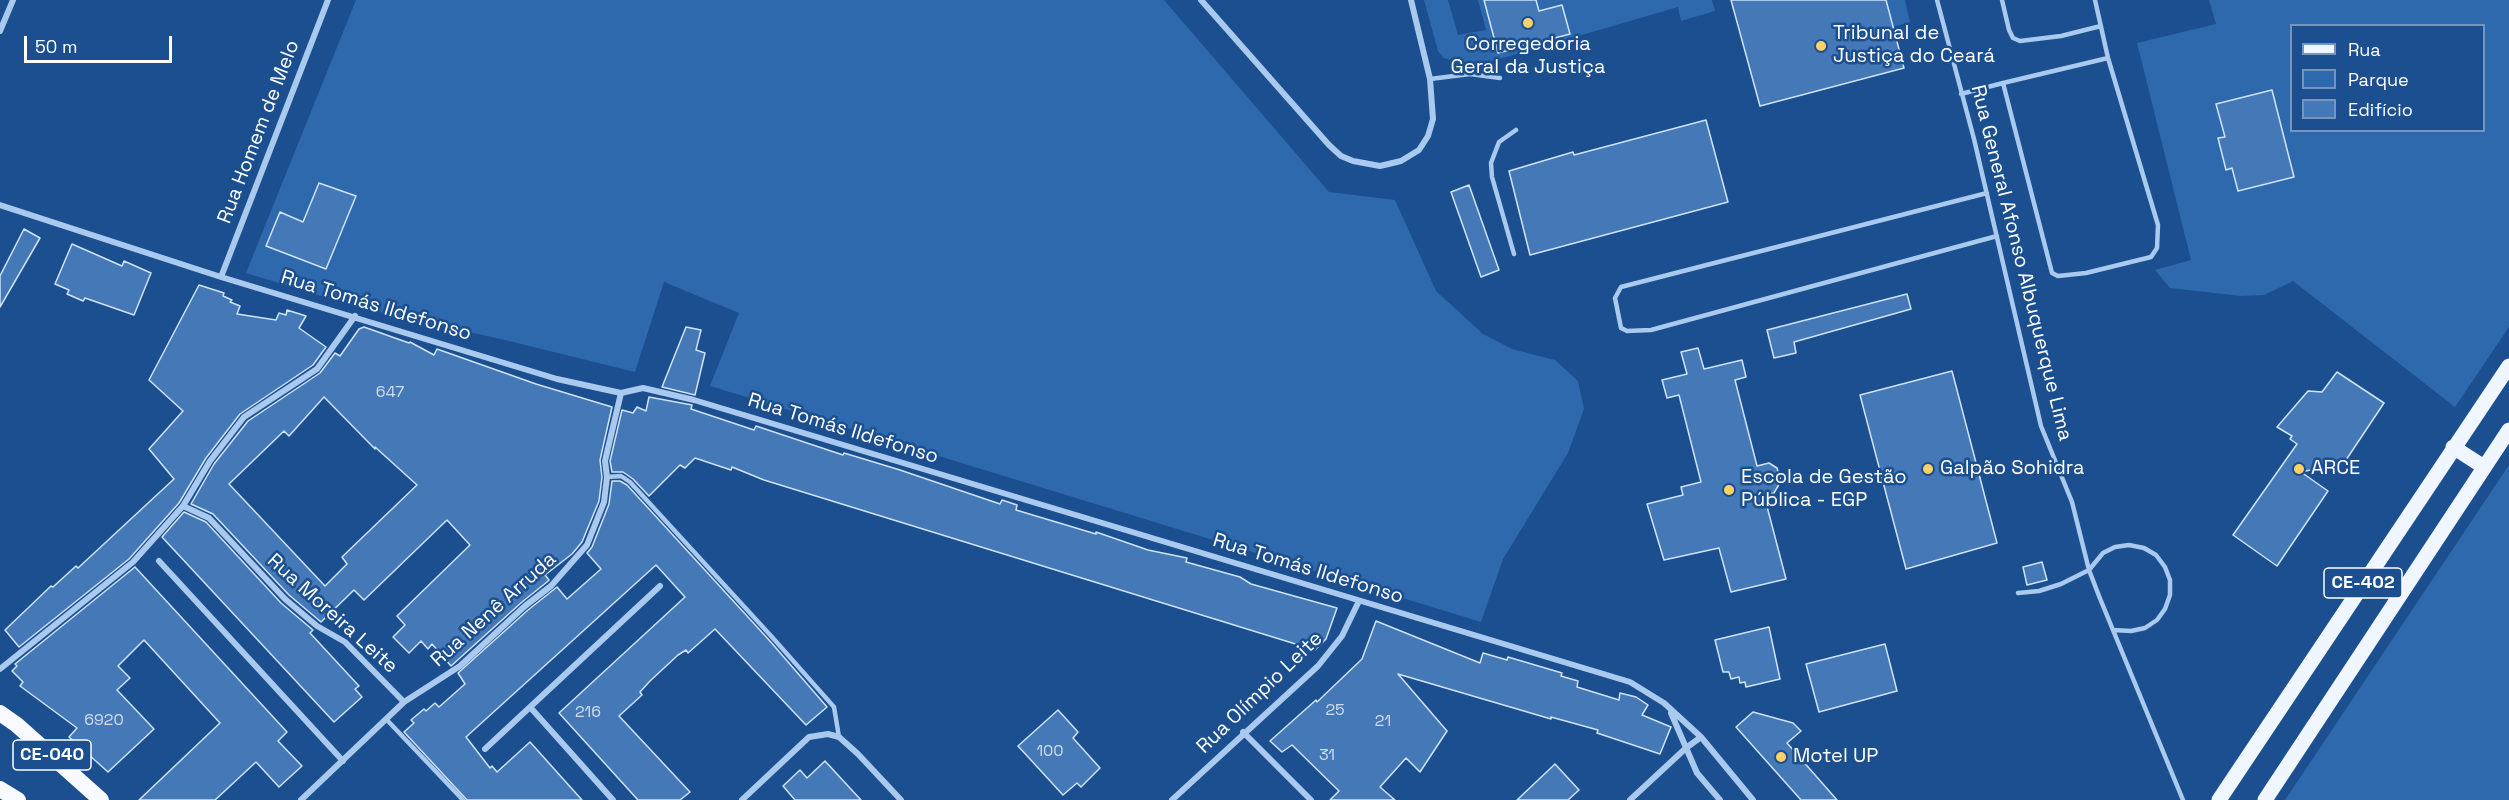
<!DOCTYPE html>
<html>
<head>
<meta charset="utf-8">
<style>
  body { margin:0 }
  #map { position:relative; width:2509px; height:800px; overflow:hidden; background:#1b4f8f; font-family:"Space Grotesk",sans-serif }
  canvas { display:block }
  .legend { position:absolute; left:2290px; top:24px; width:195px; height:108px; box-sizing:border-box; background:#1b4f8f; border:2px solid #7695bc; margin:0; padding:8px 10px; list-style:none; font-size:18px; color:#fff }
  .legend li { display:flex; align-items:center; gap:12px; height:30px }
  .legend b { width:30px; border:2px solid #7695bc }
  .scale { position:absolute; left:24px; top:36px; width:148px; height:27px; box-sizing:border-box; border:3px solid #fff; border-top:0; padding-left:8px; font-size:18px; line-height:21px; white-space:nowrap; color:#fff; -webkit-text-stroke:4px #1b4f8f; paint-order:stroke }
</style>
</head>
<body>
<div id="map">
<canvas width="2509" height="800"></canvas>
<ul class="legend">
<li><b style="height:8px;background:#f0f6ff"></b>Rua</li>
<li><b style="height:16px;background:#2e69ad"></b>Parque</li>
<li><b style="height:16px;background:#4478b7"></b>Edifício</li>
</ul>
<div class="scale">50 m</div>
</div>
<script>
const ctx = document.querySelector('canvas').getContext('2d');
ctx.lineJoin = 'round';
function fill(path, color) { ctx.fillStyle = color; ctx.fill(path, 'evenodd'); }
const toPath = rows => new Path2D(rows.map(r => 'M' + r).join(''));
function stroke(path, color, width, dash) { ctx.strokeStyle = color; ctx.lineWidth = width; ctx.lineCap = dash ? 'butt' : 'round'; ctx.setLineDash(dash || []); ctx.stroke(path); }
function write(font, color, halo, rows, align = 'center') {
  ctx.font = font + ' "Space Grotesk",sans-serif'; ctx.lineWidth = 5; ctx.setLineDash([]); ctx.textBaseline = 'middle'; ctx.strokeStyle = halo; ctx.fillStyle = color; for (const [text, x, y, turn = 0] of rows) {
    ctx.save(); ctx.translate(x, y); ctx.rotate((+turn || 0) * Math.PI / 180); ctx.textAlign = isNaN(turn) ? turn : align; if (halo) ctx.strokeText(text, 0, 0); ctx.fillText(text, 0, 0); ctx.restore();
  }
}
fill(toPath([
  [356,0,1164,0,1329,192,1395,200,1436,291,1483,334,1512,349,1555,360,1578,381,1584,409,1568,453,1503,559,1481,622,710,386,739,313,664,282,635,372,505,340,357,307,246,273],
  [1424,0,1448,0,1458,35,1486,30,1478,0,1712,0,1715,11,1681,21,1678,7,1489,62,1460,62,1444,58,1438,51],
  [1886,0,1905,0,1910,22,1893,27],
  [2209,0,2509,0,2509,327,2455,407,2293,281,2264,295,2241,296,2170,288,2155,270,2191,260,2137,43,2216,24],
  [2292,26,2484,26,2484,130,2292,130],
  [2509,465,2509,800,2285,800]
]), '#2e69ad');
const building = toPath([
  [1484,0,1536,0,1539,11,1562,5,1570,34,1498,53,1484,0],
  [1731,0,1886,0,1904,68,1760,106,1731,0],
  [2272,90,2294,177,2238,191,2232,168,2226,170,2218,138,2225,137,2216,104,2272,90],
  [1706,120,1728,202,1530,255,1509,171,1573,152,1574,155,1706,120],
  [319,183,356,196,326,269,266,246,280,212,303,222,319,183],
  [1469,185,1499,270,1481,277,1451,192,1469,185],
  [24,229,40,238,0,307,0,276,24,229],
  [72,244,122,266,124,261,151,273,134,315,85,298,83,301,67,294,69,290,55,284,72,244],
  [199,285,224,293,223,296,232,300,230,302,240,306,237,314,276,320,279,313,286,315,287,310,306,316,299,328,326,347,313,365,240,414,206,458,179,503,129,559,19,647,5,630,51,586,53,587,76,566,78,568,174,479,149,449,183,411,149,380,199,285],
  [1907,294,1911,309,1794,342,1796,353,1774,358,1767,330,1907,294],
  [364,327,409,343,410,342,434,355,437,349,536,384,612,407,600,460,602,477,599,501,582,542,572,554,545,575,549,580,547,582,522,602,451,666,432,644,428,649,421,641,409,653,393,637,405,625,397,616,470,545,447,520,364,600,354,590,321,622,289,595,213,514,191,504,214,464,248,421,320,373,335,353,340,356,359,329,364,327],
  [324,397,375,449,375,447,417,485,342,557,347,564,325,586,229,484,284,431,289,436,324,397],
  [686,327,701,330,696,350,705,353,695,395,662,387,686,327],
  [1698,348,1704,369,1742,360,1746,377,1735,380,1757,466,1769,463,1777,468,1781,481,1774,493,1764,495,1786,579,1731,592,1719,548,1664,560,1647,504,1683,495,1681,487,1701,482,1679,395,1667,398,1662,380,1687,374,1681,352,1698,348],
  [1952,371,1997,543,1906,569,1860,395,1952,371],
  [2337,372,2384,403,2344,463,2301,472,2328,491,2277,566,2233,535,2297,444,2290,439,2292,436,2277,427,2308,391,2322,392,2337,372],
  [649,397,692,405,691,409,754,430,756,426,843,455,844,453,900,470,1000,504,1002,500,1017,505,1016,510,1096,534,1096,532,1148,550,1187,558,1186,562,1240,577,1251,584,1337,608,1326,639,1315,650,764,480,732,467,731,470,695,458,685,468,680,465,649,496,633,479,623,472,612,472,610,461,622,410,633,413,637,407,646,411,649,397],
  [612,481,620,481,627,485,769,640,827,707,806,725,715,629,688,653,686,650,678,655,650,681,640,692,642,695,619,716,690,792,680,800,638,800,559,713,685,597,656,565,466,737,490,768,492,766,497,772,530,742,582,800,467,800,404,732,414,723,411,720,424,709,426,711,435,703,439,707,465,684,458,673,528,610,557,587,567,599,601,569,587,553,592,547,609,504,612,481],
  [184,512,206,522,281,603,313,630,310,633,359,686,355,689,362,697,334,722,162,537,184,512],
  [2042,562,2047,580,2027,585,2023,567,2042,562],
  [135,567,287,732,278,741,302,766,279,787,256,762,215,800,139,800,220,723,144,640,118,666,130,678,117,690,154,729,108,772,69,737,77,728,20,686,23,682,12,671,17,666,15,664,135,567],
  [1376,621,1480,663,1483,653,1507,660,1508,657,1562,673,1561,676,1578,681,1577,687,1619,700,1620,693,1636,697,1648,705,1642,715,1671,727,1660,754,1597,733,1598,730,1551,717,1551,719,1398,674,1447,731,1420,772,1406,758,1380,787,1395,800,1330,800,1339,791,1292,745,1282,752,1270,741,1307,708,1316,700,1317,702,1362,659,1376,621],
  [1769,627,1780,679,1746,687,1745,682,1740,683,1739,677,1731,679,1729,672,1723,672,1715,640,1769,627],
  [1885,644,1897,691,1819,712,1806,664,1885,644],
  [1058,710,1078,732,1073,738,1100,768,1081,787,1077,783,1063,795,1018,746,1058,710],
  [1753,712,1793,723,1801,731,1787,743,1837,800,1801,800,1736,727,1753,712],
  [825,761,861,800,795,800,783,786,800,770,807,778,825,761],
  [1555,764,1579,790,1568,800,1517,800,1555,764]
]);
fill(building, '#4478b7');
stroke(building, '#cfe3fa', 1.5);
stroke(toPath([
  [1937,0,1974,139,2041,426,2072,502,2089,570,2099,596,2183,800],
  [2002,0,2009,30,2013,38,2020,41,2061,36,2101,26],
  [2095,0,2108,58],
  [1430,79,1470,74,1500,78],
  [1961,94,2003,83,2108,58,2158,225,2157,248,2151,257,2086,273,2058,276,2052,273,2003,83],
  [1987,193,1621,287,1615,298,1621,328,1627,331,1651,330,1997,236],
  [1514,254,1492,177,1491,163,1499,142,1516,130],
  [607,477,621,476,630,482,772,637,834,707,839,737],
  [2018,593,2039,591,2061,584,2089,570,2103,553,2115,547,2129,545,2144,548,2156,555,2165,567,2170,580,2170,595,2165,609,2157,620,2145,628,2131,631,2113,630],
  [386,719,463,800]
]), '#a9c9ee', 4.5);
stroke(toPath([
  [1201,0,1329,145,1341,156,1353,161,1380,166,1401,161,1419,150,1428,136,1433,119,1430,79,1411,0],
  [0,31,13,0],
  [0,205,221,277,557,379,621,393,643,388,694,400,1630,682,1664,703,1701,737,1753,800],
  [221,277,328,0],
  [183,506,209,518,285,599,317,626,345,642,404,702],
  [159,561,343,761],
  [0,669,133,562,183,506,210,461,244,417,317,369,355,316],
  [530,707,613,800],
  [1671,713,1697,773,1720,800],
  [1243,732,1311,800],
  [485,749,660,586],
  [301,800,404,702,460,666,525,606,551,586,587,545,604,502,607,477,605,461,621,393],
  [742,800,809,737,828,734,839,737,858,754,901,800],
  [1172,800,1318,666,1342,636,1359,601],
  [1630,800,1686,748,1701,737]
]), '#a9c9ee', 6);
stroke(toPath([
  [2453,447,2484,467],
  [2219,800,2509,366],
  [2265,800,2509,430]
]), '#f0f6ff', 15);
stroke(toPath([
  [0,713,17,725,101,800],
  [0,789,18,800]
]), '#f8faff', 16);
for (const [x, y, r, color] of [
  [1528,23,6,"#ffd166"],
  [1821,46,6,"#ffd166"],
  [1928,469,6,"#ffd166"],
  [2299,469,6,"#ffd166"],
  [1729,490,6,"#ffd166"],
  [1781,757,6,"#ffd166"]
]) { const dot = new Path2D(); dot.arc(x, y, r, 0, 2 * Math.PI); ctx.fillStyle = color; ctx.fill(dot); stroke(dot, '#1b4f8f', 2); }
write('16px', '#d0dded', null, [
  ["647",390,393],
  ["25",1335,711],
  ["216",588,713],
  ["6920",104,721],
  ["21",1383,722],
  ["100",1050,752],
  ["31",1327,756]
]);
for (const [x, y, w] of [
  [2363,583,78],
  [52,755,78]
]) { const box = new Path2D(); box.roundRect(x - w / 2, y - 15, w, 30, 4.5); ctx.fillStyle = '#1b4f8f'; ctx.fill(box); stroke(box, '#fff', 1.5); }
write('bold 18px', '#fff', null, [
  ["CE-402",2363,583],
  ["CE-040",52,755]
]);
write('20px', '#fff', '#1b4f8f', [
  ["Tribunal de",1833,34],
  ["Justiça do Ceará",1833,57],
  ["Corregedoria",1528,45,"center"],
  ["Geral da Justiça",1528,68,"center"],
  ["Galpão Sohidra",1940,469],
  ["ARCE",2311,469],
  ["Escola de Gestão",1741,478],
  ["Pública - EGP",1741,501],
  ["Motel UP",1793,757]
], 'left');
write('20px', '#fff', '#1b4f8f', [
  ["Rua Homem de Melo",259,132,-69],
  ["Rua General Afonso Albuquerque Lima",2021,263,76],
  ["Rua Tomás Ildefonso",376,306,17],
  ["Rua Tomás Ildefonso",843,429,17],
  ["Rua Tomás Ildefonso",1308,569,17],
  ["Rua Nenê Arruda",494,610,-42],
  ["Rua Moreira Leite",332,614,42],
  ["Rua Olímpio Leite",1260,693,-44]
]);
</script>
</body>
</html>
